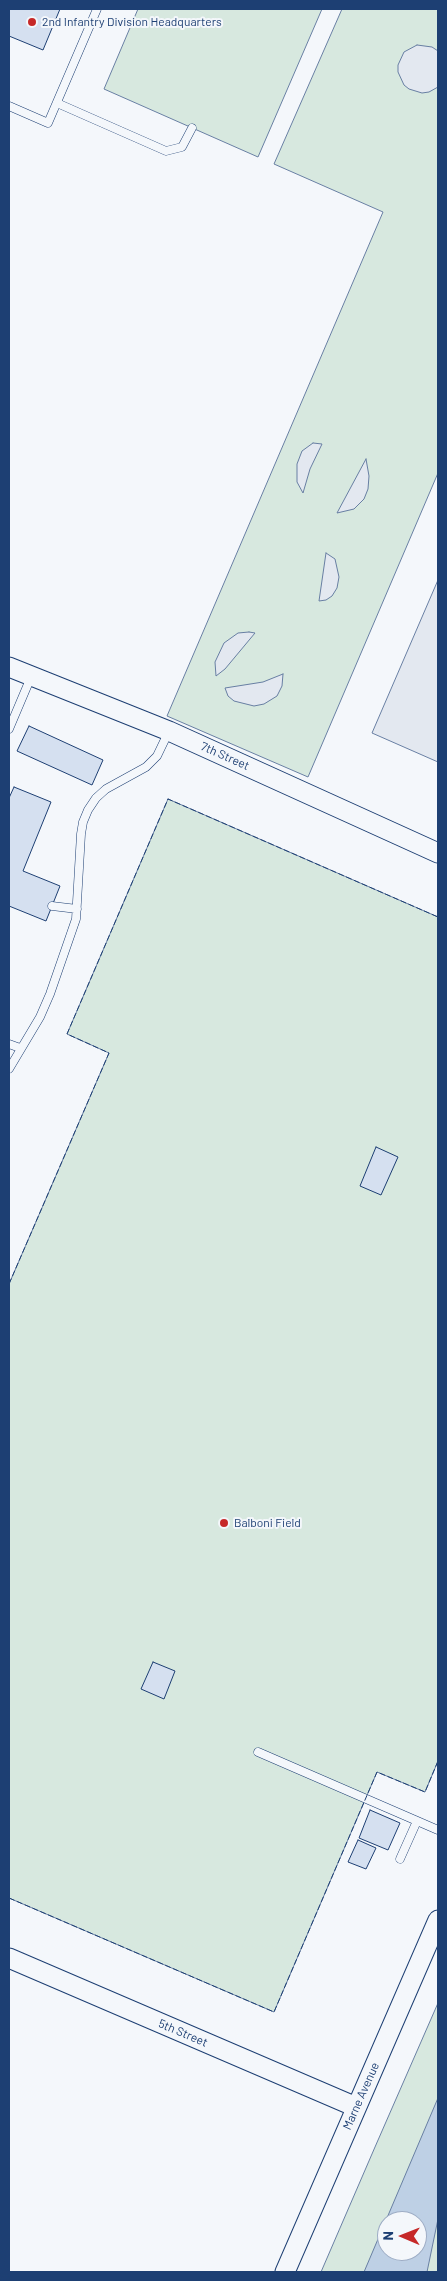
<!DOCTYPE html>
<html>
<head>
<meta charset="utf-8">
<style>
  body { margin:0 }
  #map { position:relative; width:447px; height:2281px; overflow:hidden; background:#f4f7fb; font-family:Barlow,sans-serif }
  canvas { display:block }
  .frame { position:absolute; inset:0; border:10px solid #1d3f73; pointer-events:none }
  .north { position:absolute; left:377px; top:2211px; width:50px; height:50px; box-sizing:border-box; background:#f4f7fb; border:1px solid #9eadc5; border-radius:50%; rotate:271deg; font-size:14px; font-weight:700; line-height:20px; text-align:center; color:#1d3f73 }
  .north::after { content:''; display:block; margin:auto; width:18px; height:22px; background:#c62828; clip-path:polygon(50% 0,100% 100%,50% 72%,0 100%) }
</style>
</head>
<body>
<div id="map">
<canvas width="447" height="2281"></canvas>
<div class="frame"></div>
<div class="north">N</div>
</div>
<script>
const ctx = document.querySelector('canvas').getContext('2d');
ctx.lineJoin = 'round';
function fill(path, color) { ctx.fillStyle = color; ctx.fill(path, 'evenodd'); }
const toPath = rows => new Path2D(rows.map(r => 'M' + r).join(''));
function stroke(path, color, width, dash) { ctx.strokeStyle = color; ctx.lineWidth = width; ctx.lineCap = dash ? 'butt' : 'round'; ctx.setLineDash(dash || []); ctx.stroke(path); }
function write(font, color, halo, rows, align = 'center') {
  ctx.font = font + ' Barlow,sans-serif'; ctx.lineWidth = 4; ctx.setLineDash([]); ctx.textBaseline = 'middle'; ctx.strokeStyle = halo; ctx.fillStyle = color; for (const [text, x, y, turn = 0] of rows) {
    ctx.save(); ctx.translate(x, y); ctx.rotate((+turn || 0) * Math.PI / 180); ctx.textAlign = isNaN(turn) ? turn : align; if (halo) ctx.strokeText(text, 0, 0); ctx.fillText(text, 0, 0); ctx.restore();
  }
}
const green = toPath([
  [138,9,322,9,258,157,104,89,138,9],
  [342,9,438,9,438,473,308,777,167,716,383,212,274,164,342,9],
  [168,799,438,917,438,1761,425,1792,377,1772,274,2012,9,1898,9,1284,109,1053,67,1034,168,799],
  [438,2003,438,2272,321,2272,375,2147,438,2003],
  [387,2221,417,2221,417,2251,387,2251,387,2221]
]);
fill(green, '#d7e8df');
stroke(green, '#687fa3', 1);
const parking = toPath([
  [417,45,432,47,438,51,438,87,429,92,422,93,409,89,404,85,398,72,398,65,404,52,417,45],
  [313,443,322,444,310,469,303,493,297,482,297,464,302,451,313,443],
  [366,459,369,476,368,489,364,499,354,509,337,513,366,459],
  [326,553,335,559,339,577,337,588,332,596,326,600,319,601,326,553],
  [438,580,438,762,372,733,438,580],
  [249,632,255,633,225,669,216,676,215,662,224,643,238,633,249,632],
  [283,674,282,686,277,696,264,704,254,706,234,701,228,696,225,688,263,682,283,674]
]);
fill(parking, '#e3e8f0');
stroke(parking, '#687fa3', 1);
const water = toPath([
  [438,2098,438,2219,427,2272,364,2272,438,2098],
  [387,2221,417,2221,417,2251,387,2251,387,2221]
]);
fill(water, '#bed0e5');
stroke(water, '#687fa3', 1);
const building = toPath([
  [9,9,60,9,43,50,9,36,9,9],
  [29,726,103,760,92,785,17,751,29,726],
  [14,787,51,802,23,871,60,886,46,921,9,906,9,798,14,787],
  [376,1147,398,1157,381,1195,360,1186,376,1147],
  [153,1662,175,1671,164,1699,141,1689,153,1662],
  [370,1810,400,1823,388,1850,359,1838,370,1810],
  [358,1840,376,1848,366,1869,348,1862,358,1840]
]);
fill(building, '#d5e0f0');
stroke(building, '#1d3f73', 1);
const service = toPath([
  [57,103,166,151,182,147,192,128],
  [9,106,48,123,97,9],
  [9,729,31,677],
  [52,906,77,909],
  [9,1044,20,1048],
  [9,1069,40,1017,50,994,76,919,81,834,83,822,88,810,96,798,106,789,146,767,157,756,169,731],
  [258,1752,438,1830],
  [400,1859,417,1821]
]);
const tertiary = toPath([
  [9,667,169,731,438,853],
  [9,1958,356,2107],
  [285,2272,438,1920]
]);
stroke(service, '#1d3f73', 9);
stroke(tertiary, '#1d3f73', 21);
stroke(service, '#f4f7fb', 8);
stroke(tertiary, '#f4f7fb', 19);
stroke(toPath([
  [9,1284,109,1053,67,1034,168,799,438,917],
  [9,1898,274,2012,377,1772,425,1792,438,1761]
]), '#1d3f73', 1, [6, 2.5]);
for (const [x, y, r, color] of [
  [32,22,5,"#c62828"],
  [224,1523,5,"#c62828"]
]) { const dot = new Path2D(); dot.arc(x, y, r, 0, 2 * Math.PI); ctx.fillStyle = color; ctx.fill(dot); stroke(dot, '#f4f7fb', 2); }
write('12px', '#1d3f73', '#f4f7fb', [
  ["2nd Infantry Division Headquarters",42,22],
  ["Balboni Field",234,1523]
], 'left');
write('12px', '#1d3f73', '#f4f7fb', [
  ["7th Street",225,756,24],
  ["5th Street",183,2033,23],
  ["Marne Avenue",361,2096,-66]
]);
</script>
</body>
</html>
